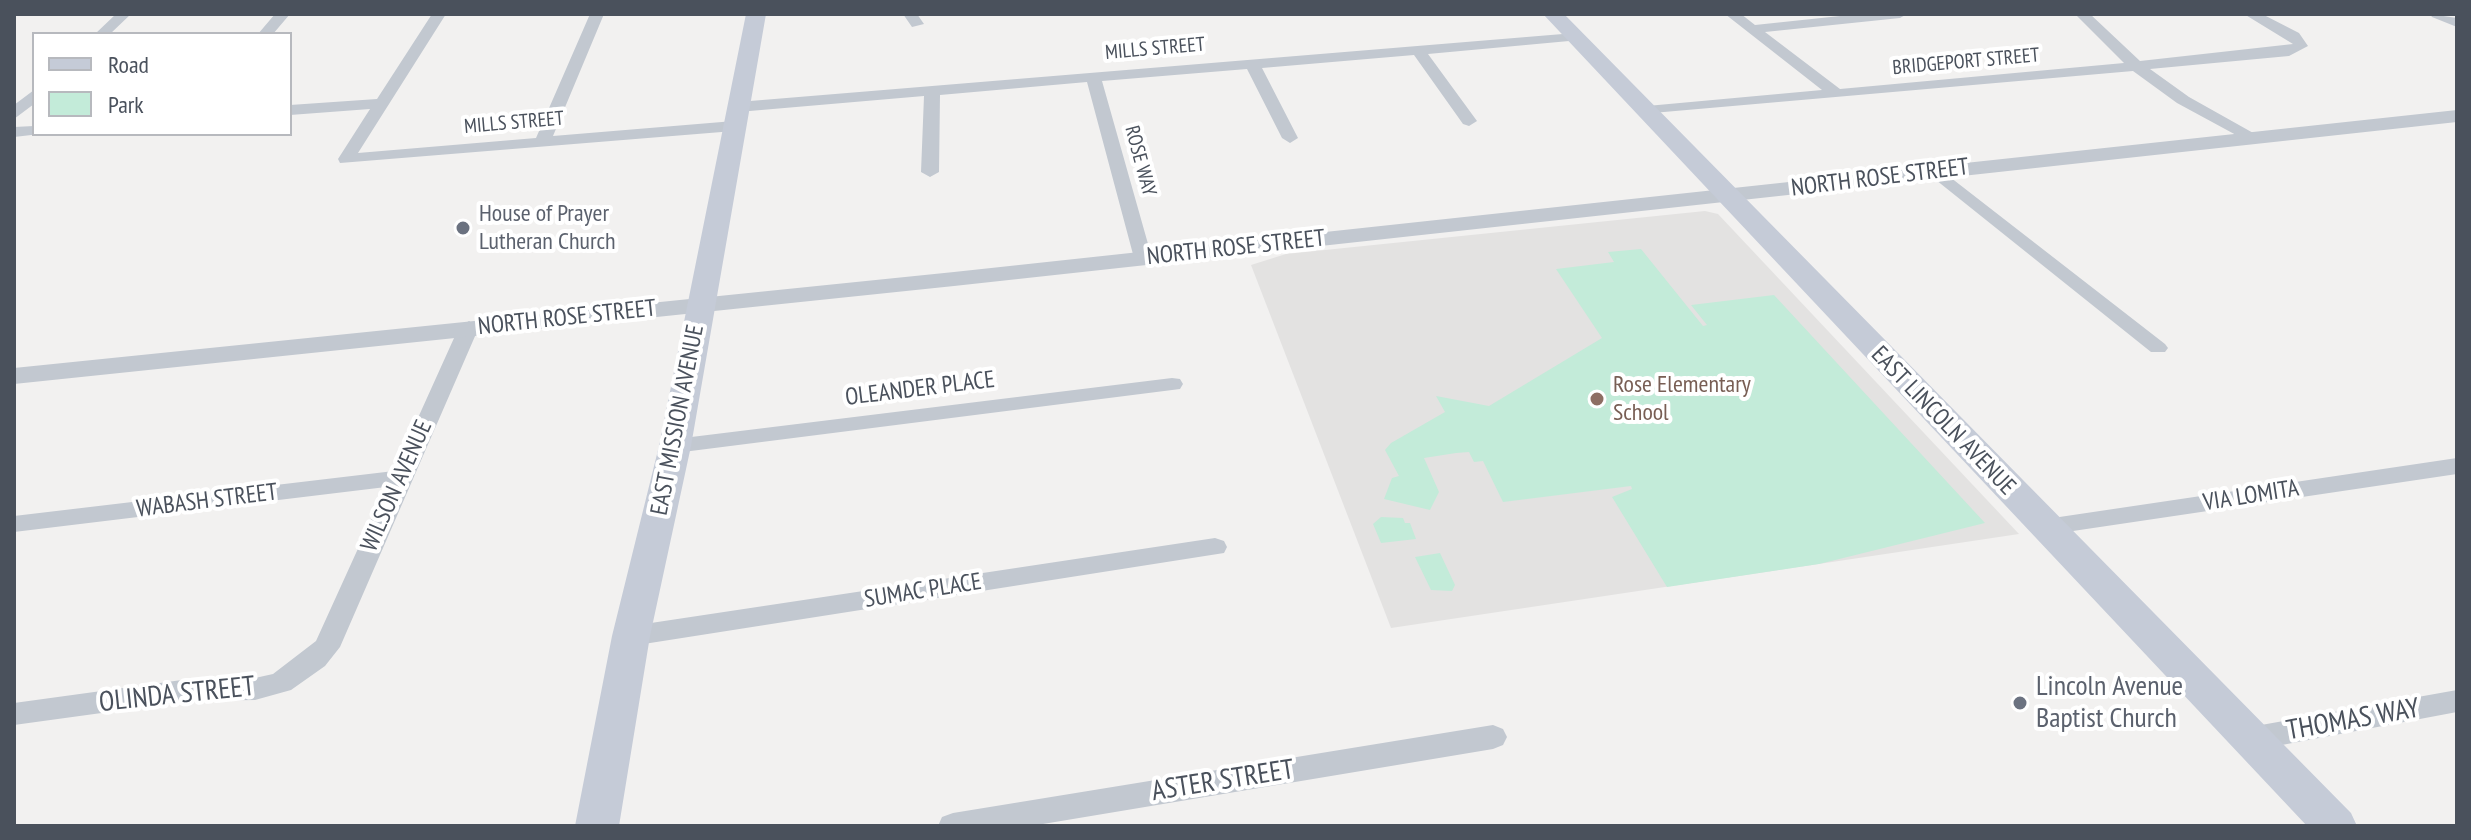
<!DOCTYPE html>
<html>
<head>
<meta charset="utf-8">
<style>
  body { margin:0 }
  #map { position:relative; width:2471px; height:840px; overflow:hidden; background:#f2f1f0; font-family:"PT Sans Narrow",sans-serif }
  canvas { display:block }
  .frame { position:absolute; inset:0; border:16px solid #4a515c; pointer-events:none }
  .legend { position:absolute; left:32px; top:32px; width:260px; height:104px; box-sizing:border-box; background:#fff; border:2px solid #b7b9be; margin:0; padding:10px 14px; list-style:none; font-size:24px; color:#4a515c }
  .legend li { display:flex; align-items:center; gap:16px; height:40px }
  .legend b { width:40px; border:2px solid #b7b9be }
</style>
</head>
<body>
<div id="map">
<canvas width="2471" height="840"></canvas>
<div class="frame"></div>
<ul class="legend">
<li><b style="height:10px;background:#c5cbd7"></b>Road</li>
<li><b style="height:22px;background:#c3ebd9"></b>Park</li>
</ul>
</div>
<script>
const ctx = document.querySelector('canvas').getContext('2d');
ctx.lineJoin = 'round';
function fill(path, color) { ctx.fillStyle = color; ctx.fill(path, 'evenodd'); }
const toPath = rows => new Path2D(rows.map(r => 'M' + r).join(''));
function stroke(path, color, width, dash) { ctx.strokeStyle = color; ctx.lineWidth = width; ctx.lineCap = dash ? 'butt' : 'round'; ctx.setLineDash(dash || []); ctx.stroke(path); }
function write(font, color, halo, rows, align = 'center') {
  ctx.font = font + ' "PT Sans Narrow",sans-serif'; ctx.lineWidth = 8; ctx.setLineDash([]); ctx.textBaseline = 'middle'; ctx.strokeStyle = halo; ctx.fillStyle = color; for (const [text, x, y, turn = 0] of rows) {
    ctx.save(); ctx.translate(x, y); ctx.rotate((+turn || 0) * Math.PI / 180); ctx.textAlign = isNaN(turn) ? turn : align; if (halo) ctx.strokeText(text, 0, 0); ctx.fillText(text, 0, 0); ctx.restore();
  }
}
fill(toPath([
  [1705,211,1718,214,2019,534,1391,628,1251,265,1286,254]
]), '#e3e2e1');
fill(toPath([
  [1641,249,1703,326,1707,325,1691,305,1774,295,1985,523,1819,564,1667,587,1612,497,1632,489,1631,486,1503,502,1483,461,1474,462,1469,452,1456,453,1424,458,1439,492,1430,510,1384,499,1392,478,1399,476,1385,450,1391,443,1445,412,1436,396,1489,406,1602,338,1556,269,1614,262,1608,252],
  [1381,517,1403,518,1405,523,1410,523,1416,539,1381,543,1373,524],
  [1440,553,1455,585,1452,591,1431,590,1415,557]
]), '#c3ebd9');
fill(toPath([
  [116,14,131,14,110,34,95,34,116,14],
  [275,14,290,14,273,34,258,34,275,14],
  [432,14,446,14,358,153,536,138,590,14,604,14,553,136,734,121,742,126,734,131,340,163,338,159,370,109,290,115,290,105,377,99,432,14],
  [903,14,917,14,924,24,912,27,903,14],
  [1725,14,1741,14,1755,25,1859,14,1907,14,1900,18,1765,32,1840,89,2124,63,2075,14,2090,14,2140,61,2293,44,2244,14,2262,14,2299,33,2308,46,2289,56,2150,69,2189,97,2255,134,2257,137,2249,142,2177,103,2133,71,1641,114,1641,108,1647,106,1822,90,1725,14],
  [2430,14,2457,18,2457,27,2432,17,2430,14],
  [1575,33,1582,37,1580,40,1428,54,1477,121,1469,126,1463,124,1414,55,1262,68,1298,138,1290,143,1282,138,1247,69,1102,81,1152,258,1143,264,1134,258,1087,82,940,95,939,172,930,177,921,172,924,96,738,112,730,107,738,102,1575,33],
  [34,90,34,104,14,119,14,105,34,90],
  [34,126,34,134,40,134,14,137,14,127,34,126],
  [1937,167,2165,344,2168,348,2165,352,2151,352,1931,176,1931,168,1937,167],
  [469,321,479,327,340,647,325,666,291,690,255,700,189,701,14,725,14,703,189,679,255,678,273,674,316,641,386,487,14,532,14,516,394,471,459,327,469,321],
  [1172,378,1180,379,1183,384,1180,389,675,453,664,446,675,439,1172,378],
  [2457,458,2457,474,2046,535,2037,533,2034,527,2037,521,2046,519,2457,458],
  [1215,538,1224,541,1227,547,1224,553,631,646,622,643,618,636,622,629,631,626,1215,538],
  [2457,690,2457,712,2250,751,2240,747,2236,739,2240,731,2250,727,2457,690],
  [1493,725,1503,729,1507,737,1503,745,1493,749,1031,826,938,826,942,817,953,813,1493,725]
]), '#c2c8d0');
fill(toPath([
  [2457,110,2457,122,954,286,14,384,14,368,954,272,2457,110]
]), '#c2c8d0');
fill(toPath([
  [746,14,766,14,691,446,650,636,619,826,575,826,612,636,659,446,746,14],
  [1543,14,1564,14,2351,813,2357,826,2307,826,1543,14]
]), '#c5cbd7');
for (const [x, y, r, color] of [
  [463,228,8,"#6b7280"],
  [1597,399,8,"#8d6e63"],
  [2020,703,8,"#6b7280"]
]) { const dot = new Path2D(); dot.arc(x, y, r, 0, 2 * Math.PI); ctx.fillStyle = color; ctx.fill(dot); stroke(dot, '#fff', 3); }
write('20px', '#4a515c', '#fff', [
  ["MILLS STREET",1155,49,-5],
  ["BRIDGEPORT STREET",1966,62,-5],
  ["MILLS STREET",514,123,-5],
  ["ROSE WAY",1140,161,75]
]);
write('24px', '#4a515c', '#fff', [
  ["NORTH ROSE STREET",1880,178,-7],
  ["NORTH ROSE STREET",1236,248,-6],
  ["NORTH ROSE STREET",567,318,-6],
  ["OLEANDER PLACE",920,389,-7],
  ["EAST MISSION AVENUE",678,420,-79],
  ["EAST LINCOLN AVENUE",1943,421,46],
  ["WILSON AVENUE",397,486,-66],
  ["VIA LOMITA",2251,496,-9],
  ["WABASH STREET",207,501,-7],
  ["SUMAC PLACE",923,591,-9]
]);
write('24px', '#5b616d', '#fff', [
  ["House of Prayer",479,214],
  ["Lutheran Church",479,242]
], 'left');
write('24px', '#785e54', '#fff', [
  ["Rose Elementary",1613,385],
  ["School",1613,413]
], 'left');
write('28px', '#5b616d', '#fff', [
  ["Lincoln Avenue",2036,687],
  ["Baptist Church",2036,719]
], 'left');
write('28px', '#4a515c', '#fff', [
  ["OLINDA STREET",177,695,-6],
  ["THOMAS WAY",2353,720,-10],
  ["ASTER STREET",1223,781,-9]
]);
</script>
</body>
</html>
